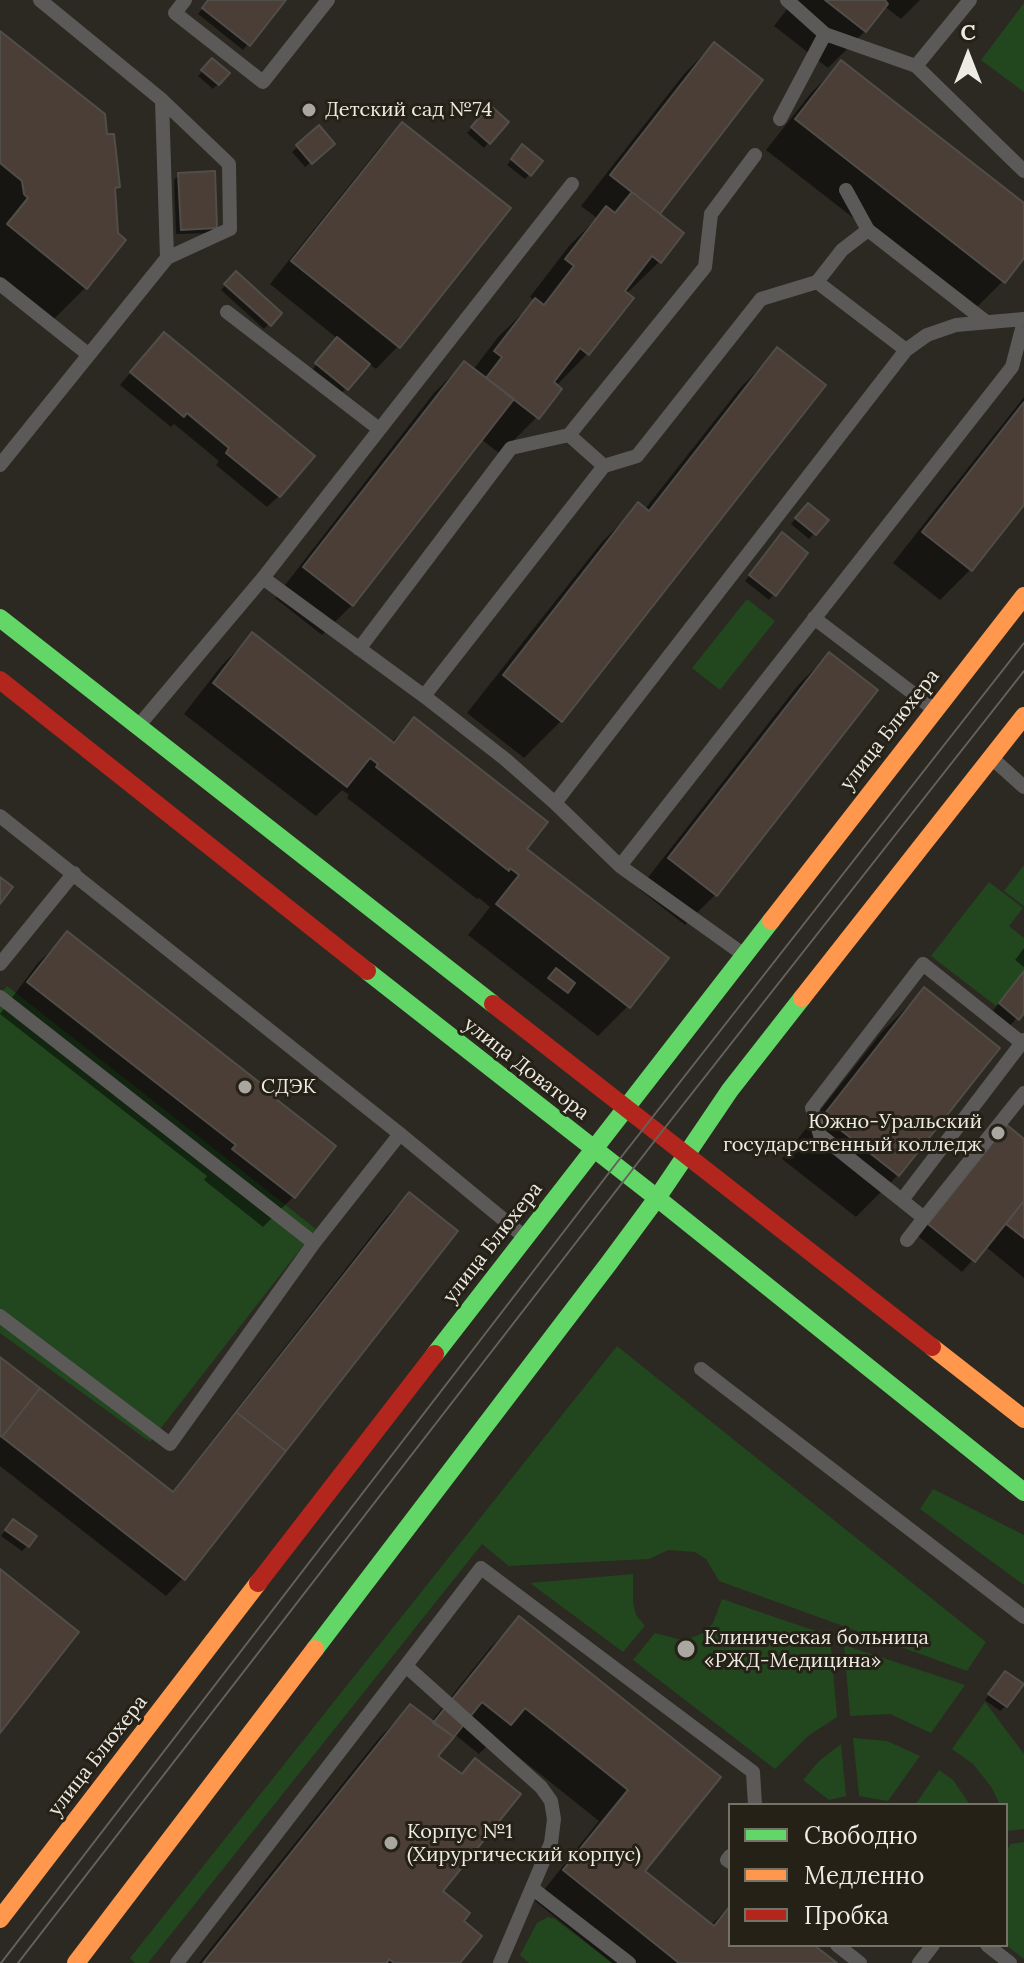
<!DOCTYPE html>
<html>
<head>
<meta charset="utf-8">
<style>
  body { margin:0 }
  #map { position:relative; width:1024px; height:1963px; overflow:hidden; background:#2c2922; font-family:Lora,serif }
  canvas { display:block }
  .legend { position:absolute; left:728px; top:1803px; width:280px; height:144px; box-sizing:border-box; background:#252116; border:2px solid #757268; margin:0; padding:10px 14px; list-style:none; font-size:24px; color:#eeebe4 }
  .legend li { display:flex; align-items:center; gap:16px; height:40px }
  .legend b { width:40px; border:2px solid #757268 }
  .north { position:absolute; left:928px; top:16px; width:80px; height:80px; -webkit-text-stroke:6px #252116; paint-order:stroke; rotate:0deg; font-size:22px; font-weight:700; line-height:32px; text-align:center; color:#eeebe4 }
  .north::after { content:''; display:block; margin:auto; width:28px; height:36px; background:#eeebe4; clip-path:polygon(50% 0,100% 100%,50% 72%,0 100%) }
</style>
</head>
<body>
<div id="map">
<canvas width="1024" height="1963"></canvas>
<ul class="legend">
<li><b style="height:10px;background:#63d668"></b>Свободно</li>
<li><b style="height:10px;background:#ff974d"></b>Медленно</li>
<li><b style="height:10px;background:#b3261e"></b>Пробка</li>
</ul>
<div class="north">С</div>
</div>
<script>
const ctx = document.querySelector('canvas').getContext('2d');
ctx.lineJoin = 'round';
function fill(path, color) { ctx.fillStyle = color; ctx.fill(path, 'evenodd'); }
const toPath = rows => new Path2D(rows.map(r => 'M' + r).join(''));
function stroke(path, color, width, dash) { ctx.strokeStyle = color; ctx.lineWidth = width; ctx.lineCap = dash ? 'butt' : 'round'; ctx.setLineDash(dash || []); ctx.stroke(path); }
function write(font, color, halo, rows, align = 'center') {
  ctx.font = font + ' Lora,serif'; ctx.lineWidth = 6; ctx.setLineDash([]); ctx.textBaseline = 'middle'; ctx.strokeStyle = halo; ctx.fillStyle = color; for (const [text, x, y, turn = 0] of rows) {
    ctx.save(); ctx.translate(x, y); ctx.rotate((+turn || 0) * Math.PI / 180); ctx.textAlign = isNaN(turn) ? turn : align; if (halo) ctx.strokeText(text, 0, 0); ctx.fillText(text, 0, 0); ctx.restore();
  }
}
fill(toPath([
  [1024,3,1024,92,981,60],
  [747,599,775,621,720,690,692,668],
  [1024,865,1024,906,1004,891],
  [989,882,1023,908,1009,926,1024,938,1024,971,996,1006,931,956],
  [7,986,316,1229,150,1442,0,1333,0,995],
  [617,1346,986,1642,967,1671,719,1581,706,1559,695,1552,668,1550,649,1559,509,1566,482,1544,148,1963,135,1963,130,1958],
  [933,1489,1024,1535,1024,1585,920,1509],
  [633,1574,633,1602,636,1615,645,1626,623,1652,530,1583],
  [722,1599,830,1636,837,1717,808,1736,775,1769,633,1660,655,1633,678,1639,691,1638,703,1633,713,1623],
  [844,1645,965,1685,931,1733,890,1714,850,1716],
  [985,1702,1024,1754,1024,1829,1006,1831,1006,1805,1000,1805,992,1788,973,1764,952,1749],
  [853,1738,887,1741,920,1756,888,1801,859,1796],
  [841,1744,846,1796,829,1800,803,1780,819,1761],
  [939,1770,953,1780,970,1805,915,1805],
  [1024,1842,1024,1959,1006,1945,1006,1855,1010,1844],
  [548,1917,555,1919,612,1963,529,1963,520,1955,537,1923]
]), '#22461e');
fill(toPath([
  [209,0,284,0,243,50,198,14],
  [794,0,920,0,901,19,884,6,865,31,828,68,774,26],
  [0,34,106,136,118,187,113,192,86,287,45,328,0,291],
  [714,44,761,81,656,214,681,233,659,262,626,294,588,353,556,386,537,417,500,454,481,439,352,605,322,635,275,598,434,393,464,363,473,370,498,337,535,301,530,297,569,246,597,218,581,206,684,74],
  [212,61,227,74,213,89,198,76],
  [841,63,1024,206,1024,255,1003,281,973,311,766,150,811,93],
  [490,108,489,142,484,148,467,133],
  [402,124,398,346,376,369,368,363,341,394,312,370,338,339,270,284,380,147],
  [319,128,327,149,305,167,292,152],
  [517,152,530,174,525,179,507,165],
  [179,175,215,227,210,233,176,234,174,180],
  [236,274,279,313,264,329,221,290],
  [153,346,279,496,267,507,216,465,219,461,174,424,171,427,120,385],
  [778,350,561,721,524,758,467,713,602,542,639,505,645,509,741,387],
  [1024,397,1024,502,970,570,940,600,893,563],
  [802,511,826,520,809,539,791,524],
  [777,540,774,594,769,600,745,581],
  [252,635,391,743,414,719,525,849,628,1006,598,1036,468,935,490,907,479,898,477,899,347,798,349,795,342,790,316,816,184,714,222,665],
  [829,654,715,895,685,925,639,889,799,684],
  [67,934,333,1146,293,1197,263,1227,204,1180,207,1176,0,1014,37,964],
  [1024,948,1024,967,1015,960],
  [1024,971,1024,1010,1006,1030,989,1016],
  [924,990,898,1175,856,1217,782,1159,882,1032],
  [996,1139,1024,1141,1024,1278,985,1246,962,1272,918,1236],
  [409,1194,183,1578,166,1596,0,1466,0,1360,171,1493,386,1217],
  [8,1527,27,1546,22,1551,1,1536],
  [520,1618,718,1777,642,1871,710,1926,730,1906,730,1945,811,1945,833,1963,612,1963,535,1901,599,1821,495,1738,479,1754,454,1734,436,1756,441,1891,458,1963,199,1963,380,1737,410,1707,430,1723,490,1648],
  [1000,1678,1006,1706,1000,1711,985,1700]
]), '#0007');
const building = toPath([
  [208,0,286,0,250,46,202,8,208,0],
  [825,0,885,0,888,4,866,32,825,0],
  [0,31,105,114,107,134,114,134,120,187,115,188,118,233,126,240,87,289,7,224,28,198,24,194,22,181,0,163,0,31],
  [714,42,763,80,660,214,610,175,714,42],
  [212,58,230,73,219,85,201,70,212,58],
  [841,60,1024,203,1024,258,1005,283,795,119,841,60],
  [490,105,509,122,490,144,471,127,490,105],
  [402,122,511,208,400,348,291,261,402,122],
  [319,125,335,144,312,164,296,145,319,125],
  [522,144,543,161,531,176,511,159,522,144],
  [215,171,217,228,181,230,178,173,215,171],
  [632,192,684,233,661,263,652,256,625,291,634,298,589,355,580,348,554,382,562,389,539,419,486,378,502,357,494,351,535,298,544,305,574,266,565,259,606,206,615,213,632,192],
  [236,271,282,313,271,326,224,284,236,271],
  [164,332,315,456,280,497,226,453,229,448,187,413,184,417,130,372,164,332],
  [337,337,370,364,348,390,315,363,337,337],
  [777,347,826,385,562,722,503,675,638,502,649,511,777,347],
  [464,361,514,399,353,606,303,567,464,361],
  [1024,402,1024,505,972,571,922,532,1024,402],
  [808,503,829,520,816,535,795,518,808,503],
  [782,532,808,553,776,596,749,575,782,532],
  [252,632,394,743,414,717,548,822,527,849,669,958,630,1008,496,904,519,875,510,868,509,871,376,767,378,764,370,758,347,787,213,683,252,632],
  [829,652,878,690,717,896,668,858,829,652],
  [0,877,13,887,0,904,0,877],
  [67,931,278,1097,276,1099,336,1146,295,1198,232,1149,236,1145,27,982,67,931],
  [556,968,575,983,568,993,548,978,556,968],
  [1024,971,1024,1013,1019,1020,999,1003,1024,971],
  [924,987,1000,1048,899,1176,823,1116,924,987],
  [1007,1125,1024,1139,1024,1201,975,1262,928,1224,1007,1125],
  [409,1192,458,1231,286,1451,236,1412,409,1192],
  [1024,1201,1024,1238,1006,1224,1024,1201],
  [0,1357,40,1388,2,1437,0,1436,0,1357],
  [40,1388,173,1492,236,1412,286,1451,185,1580,2,1437,40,1388],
  [13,1519,37,1536,29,1547,5,1530,13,1519],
  [0,1569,79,1632,0,1733,0,1569],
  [519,1616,721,1777,645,1871,714,1926,730,1906,730,1945,814,1945,837,1963,679,1963,563,1870,628,1790,525,1708,511,1725,482,1702,454,1737,433,1723,519,1616],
  [1005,1671,1024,1684,1007,1707,988,1694,1005,1671],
  [410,1704,454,1737,438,1756,462,1774,475,1758,521,1794,443,1891,470,1913,464,1921,482,1936,460,1963,394,1963,389,1959,387,1963,203,1963,410,1704]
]);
fill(building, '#4b3e37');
stroke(building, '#514d49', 2);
stroke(toPath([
  [185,0,175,13,263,82,328,0],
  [787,0,825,34,916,66,1024,171],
  [916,66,970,0],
  [162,100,229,164,230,229,167,258],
  [780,119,825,34],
  [846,190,868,230,985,321],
  [817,282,842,250,868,230],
  [0,284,89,355],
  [227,312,379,429],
  [569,435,604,466],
  [0,465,167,258,162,100,40,0],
  [263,578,424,696,505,759,555,803,620,866,740,952],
  [814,618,931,707],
  [359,649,511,448,569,435,705,267,711,214,755,155],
  [424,696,604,466,637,456,761,299,817,282,906,350],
  [140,724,263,578,572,184],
  [994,760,1024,787],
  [555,803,906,350,927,335,956,325,1024,319],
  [0,816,400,1134,521,1234],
  [620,866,1012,367,1024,321],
  [0,964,74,873],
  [0,997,314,1243],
  [902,1200,1024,1040],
  [924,1218,1024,1093],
  [907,1240,924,1218,820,1135,812,1108,923,964,1022,1043],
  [0,1316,170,1444,314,1243,400,1134],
  [701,1369,1024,1617],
  [406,1666,541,1787,551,1801,554,1819,551,1843,500,1963],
  [730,1856,727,1860,730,1862],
  [532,1888,629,1963],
  [837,1945,860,1963],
  [987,1945,1010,1963],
  [177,1963,481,1568,753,1772,755,1805],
  [919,1963,933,1945]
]), '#5c5a59', 14);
stroke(toPath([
  [0,618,493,1004],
  [367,971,657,1198,1024,1492],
  [435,1354,771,921],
  [315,1649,609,1263,657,1198,730,1090,802,998]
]), '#63d668', 18);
stroke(toPath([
  [771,921,1024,596],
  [802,998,1024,716],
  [932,1347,1024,1419],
  [0,1919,258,1583],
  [76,1963,315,1649]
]), '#ff974d', 18);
stroke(toPath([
  [0,680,367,971],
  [493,1004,932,1347],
  [258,1583,435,1354]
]), '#b3261e', 18);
stroke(toPath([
  [1,1963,615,1165,1024,643],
  [18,1963,660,1134,1024,671]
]), '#64625e', 2);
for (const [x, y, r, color] of [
  [309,110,8,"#aaa7a0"],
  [245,1087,8,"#aaa7a0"],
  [998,1133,8,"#aaa7a0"],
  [686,1649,10,"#aaa7a0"],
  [391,1843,8,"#aaa7a0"]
]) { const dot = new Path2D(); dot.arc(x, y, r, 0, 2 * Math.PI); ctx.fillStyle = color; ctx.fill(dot); stroke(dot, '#252116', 3); }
write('20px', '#eeebe4', '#252116', [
  ["Детский сад №74",325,110],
  ["СДЭК",261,1087],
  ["Южно-Уральский",982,1122,"right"],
  ["государственный колледж",982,1145,"right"],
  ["Клиническая больница",704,1638],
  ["«РЖД-Медицина»",704,1661],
  ["Корпус №1",407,1832],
  ["(Хирургический корпус)",407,1855]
], 'left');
write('20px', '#eeebe4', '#252116', [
  ["улица Блюхера",890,730,-52],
  ["улица Доватора",526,1069,38],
  ["улица Блюхера",493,1243,-52],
  ["улица Блюхера",98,1756,-52]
]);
</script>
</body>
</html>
